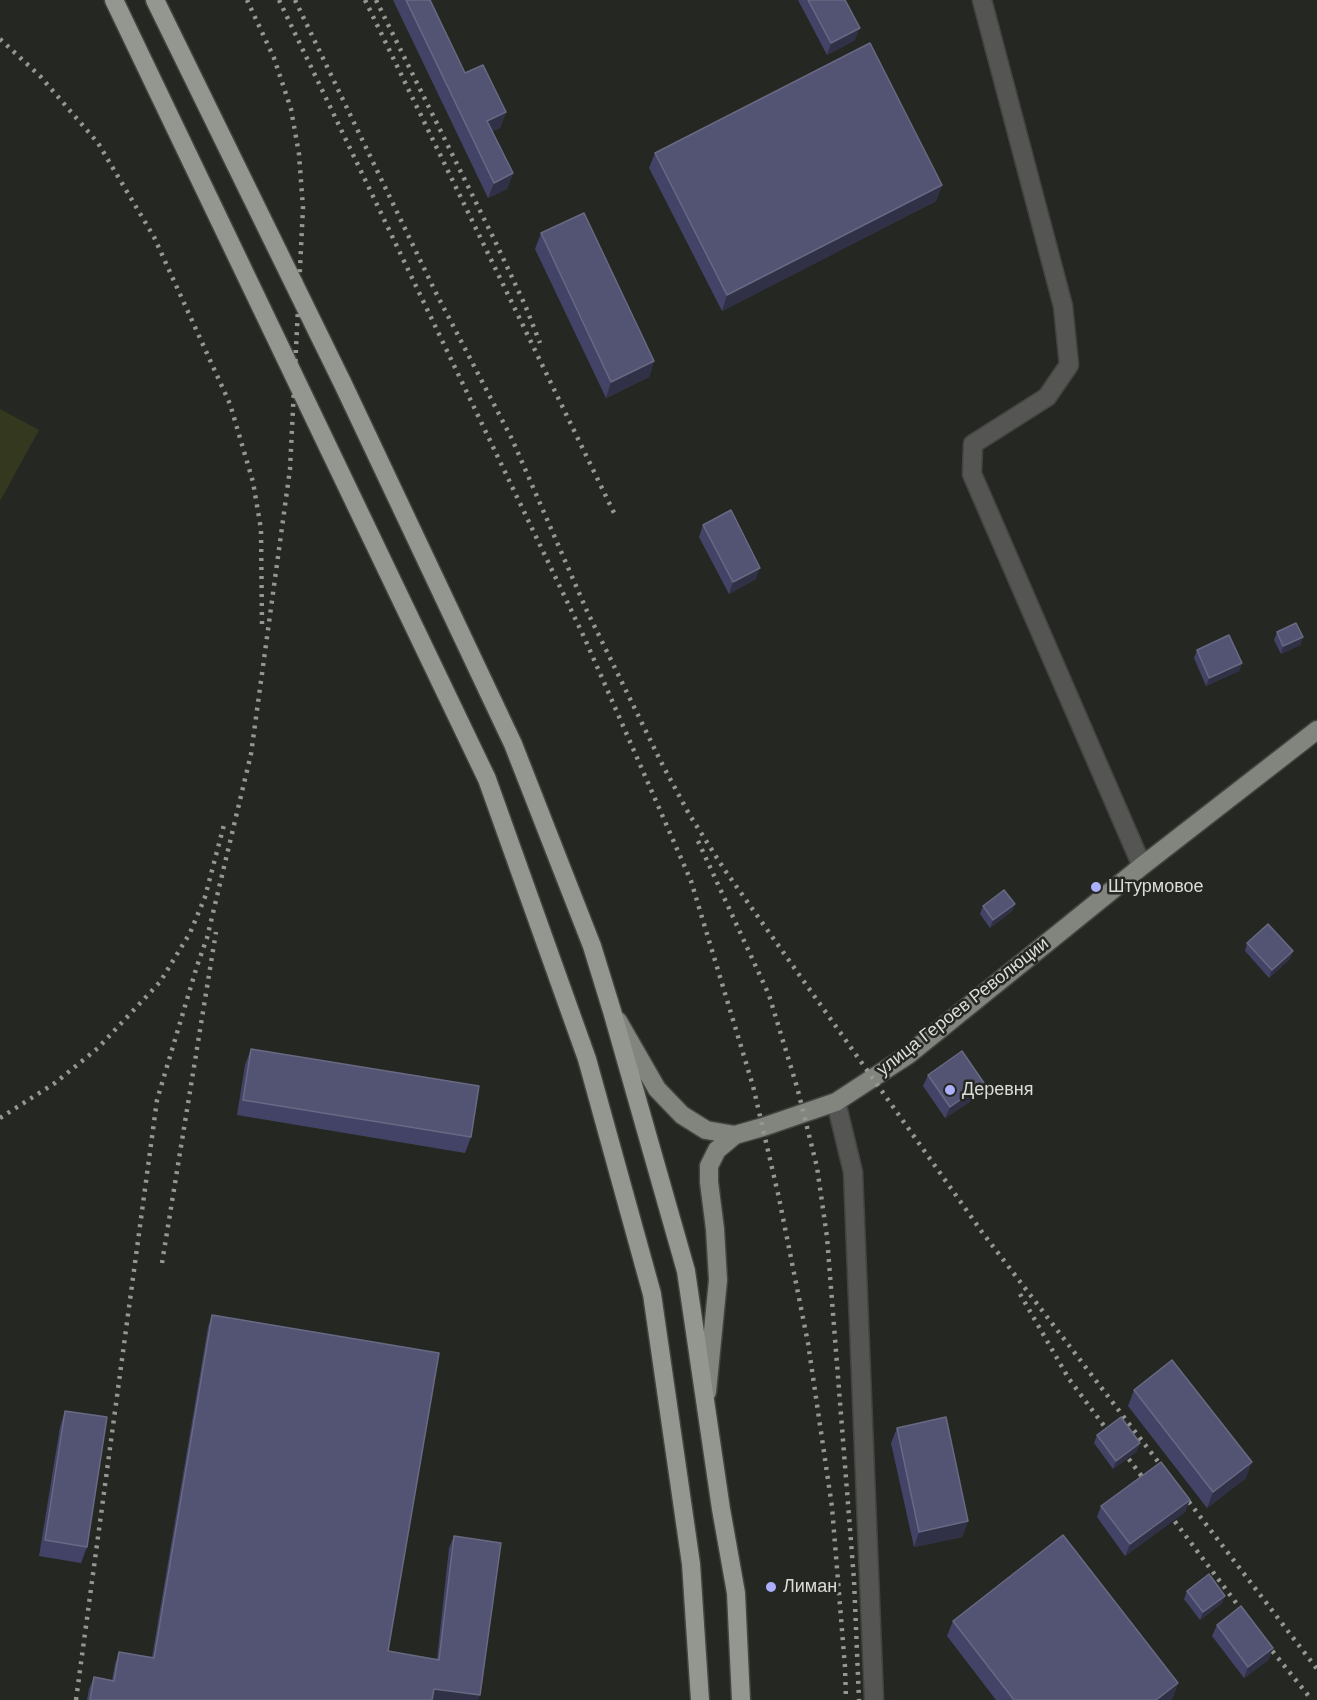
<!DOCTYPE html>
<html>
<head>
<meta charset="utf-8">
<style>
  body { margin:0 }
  canvas { display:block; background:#252722 }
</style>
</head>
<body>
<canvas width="1317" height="1700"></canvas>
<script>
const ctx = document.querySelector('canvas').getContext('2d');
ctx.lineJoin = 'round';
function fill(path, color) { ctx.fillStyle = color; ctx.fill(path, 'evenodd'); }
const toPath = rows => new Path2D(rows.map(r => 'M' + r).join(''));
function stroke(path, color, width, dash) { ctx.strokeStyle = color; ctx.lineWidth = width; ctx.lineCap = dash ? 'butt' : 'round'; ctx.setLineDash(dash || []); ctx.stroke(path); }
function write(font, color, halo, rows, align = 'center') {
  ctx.font = font + ' Arial,sans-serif'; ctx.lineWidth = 5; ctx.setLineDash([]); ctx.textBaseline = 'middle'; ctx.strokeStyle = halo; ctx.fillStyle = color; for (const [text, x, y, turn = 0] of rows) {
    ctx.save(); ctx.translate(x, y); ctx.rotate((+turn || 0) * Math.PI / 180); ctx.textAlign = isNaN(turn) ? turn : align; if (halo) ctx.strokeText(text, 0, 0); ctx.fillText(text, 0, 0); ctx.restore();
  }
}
fill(toPath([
  [0,409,39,430,0,501]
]), '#34381f');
const minor = toPath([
  [982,0,1063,306,1069,365,1047,397,973,444,972,474,1142,866],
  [836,1102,853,1172,874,1700]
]);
const major = toPath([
  [618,1021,657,1089,682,1115,706,1130,735,1135,763,1127,836,1102,908,1055,1142,866,1317,730],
  [707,1392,718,1280,715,1229,709,1182,709,1166,717,1150,735,1135]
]);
const highway = toPath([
  [114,0,487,779,587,1059,652,1294,691,1564,700,1700],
  [155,0,343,384,513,744,592,946,612,1011,686,1271,721,1509,736,1593,741,1700]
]);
stroke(minor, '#42443f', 21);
stroke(major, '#42443f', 21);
stroke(highway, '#42443f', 21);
stroke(minor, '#555553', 18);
stroke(major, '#82847e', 18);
stroke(highway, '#949690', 18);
stroke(toPath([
  [279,0,585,639,691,881,753,1086,779,1198,808,1343,832,1507,845,1667,846,1700],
  [295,0,435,291,512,439,587,611,661,762,689,814,724,869,982,1232,1317,1669],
  [365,0,616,517],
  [376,0,495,241,525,305,540,343],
  [0,39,40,76,98,143,154,237,230,404,253,482,261,529,262,624],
  [698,841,769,995,797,1087,817,1167,827,1237,854,1580,859,1700],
  [0,1118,55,1083,98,1048,160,982,190,933,205,897,225,821],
  [162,1263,216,932],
  [1020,1294,1069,1379,1152,1490],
  [1164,1507,1249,1620],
  [1261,1637,1312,1700],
  [76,1700,157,1100,197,966,207,938,251,754,290,469,303,208,299,154,291,109,274,58,247,0]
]), '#969693', 4.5, [3, 6]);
fill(toPath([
  [393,0,430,0,465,73,506,112,500,128,492,131,513,173,507,189,488,198],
  [798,0,845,0,855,40,827,55],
  [655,153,942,185,936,201,722,311,649,168],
  [541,233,654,361,649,377,606,398,535,249],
  [703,525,756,579,729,594,699,537],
  [1277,632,1303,637,1300,645,1281,654,1274,640],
  [1197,650,1242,663,1239,671,1206,686,1194,658],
  [1015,904,1012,911,990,928,980,914,983,906],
  [1247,943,1290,959,1269,978,1245,951],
  [251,1049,471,1137,465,1153,237,1115,245,1065],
  [928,1075,984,1083,980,1095,945,1118,923,1086],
  [212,1315,388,1651,437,1659,449,1548,454,1536,478,1700,87,1700,89,1689,94,1677,112,1680,115,1664,119,1652,152,1657,208,1327],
  [1134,1390,1246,1478,1207,1508,1128,1406],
  [65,1411,87,1547,81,1563,39,1556,60,1427],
  [897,1428,968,1521,962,1537,914,1547,891,1443],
  [1097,1435,1137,1451,1113,1469,1094,1443],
  [1190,1500,1185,1512,1125,1556,1097,1517,1101,1506],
  [1187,1591,1222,1603,1200,1620,1184,1599],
  [953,1621,1178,1683,1172,1699,1171,1700,996,1700,947,1636],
  [1217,1625,1273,1648,1268,1660,1244,1678,1212,1636]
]), '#434367');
fill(toPath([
  [860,28,855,40,827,55,831,43],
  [506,112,500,128,482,136,487,121],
  [513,173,507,189,488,198,494,183],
  [942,185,936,201,722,311,727,295],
  [654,361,649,377,606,398,611,382],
  [760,568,756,579,729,594,733,582],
  [1303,637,1300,645,1281,654,1283,646],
  [1242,663,1239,671,1206,686,1209,678],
  [1015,904,1012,911,990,928,993,920],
  [1293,951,1290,959,1269,978,1272,970],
  [984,1083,980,1095,945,1118,950,1107],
  [1140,1443,1137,1451,1113,1469,1116,1461],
  [1252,1462,1246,1478,1207,1508,1213,1492],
  [1190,1500,1185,1512,1125,1556,1130,1544],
  [968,1521,962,1537,914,1547,919,1532],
  [1225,1596,1222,1603,1200,1620,1203,1612],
  [1273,1648,1268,1660,1244,1678,1248,1667],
  [1178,1683,1172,1699,1171,1700,1156,1700],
  [434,1689,480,1695,478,1700,430,1700]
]), '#303146');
const building = toPath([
  [406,0,430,0,465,73,483,65,506,112,487,121,513,173,494,183,406,0],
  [808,0,845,0,860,28,831,43,808,0],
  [870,43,942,185,727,295,655,153,870,43],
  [584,213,654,361,611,382,541,233,584,213],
  [731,510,760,568,733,582,703,525,731,510],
  [1296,623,1303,637,1283,646,1277,632,1296,623],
  [1229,635,1242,663,1209,678,1197,650,1229,635],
  [1004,890,1015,904,993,920,983,906,1004,890],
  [1268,924,1293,951,1272,970,1247,943,1268,924],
  [251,1049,479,1086,471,1137,243,1100,251,1049],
  [962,1051,984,1083,950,1107,928,1075,962,1051],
  [212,1315,439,1353,388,1651,439,1660,454,1536,501,1543,480,1695,434,1689,432,1700,90,1700,94,1677,114,1681,119,1652,154,1658,212,1315],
  [1172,1360,1252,1462,1213,1492,1134,1390,1172,1360],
  [65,1411,107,1417,87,1547,45,1540,65,1411],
  [946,1417,968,1521,919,1532,897,1428,946,1417],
  [1121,1417,1140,1443,1116,1461,1097,1435,1121,1417],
  [1161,1462,1190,1500,1130,1544,1101,1506,1161,1462],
  [1063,1535,1178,1683,1156,1700,1014,1700,953,1621,1063,1535],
  [1209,1574,1225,1596,1203,1612,1187,1591,1209,1574],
  [1241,1606,1273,1648,1248,1667,1217,1625,1241,1606]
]);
fill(building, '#535473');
stroke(building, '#686983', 1.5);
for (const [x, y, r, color] of [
  [1096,887,6,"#acaffb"],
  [950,1090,6,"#acaffb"],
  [771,1587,6,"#acaffb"]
]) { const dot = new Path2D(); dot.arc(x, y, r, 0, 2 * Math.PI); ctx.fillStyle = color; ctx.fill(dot); stroke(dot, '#252722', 2); }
write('18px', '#dcdcd9', '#252722', [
  ["Штурмовое",1108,887],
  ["Деревня",962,1090],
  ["Лиман",783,1587]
], 'left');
write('18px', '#dcdcd9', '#252722', [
  ["улица Героев Революции",963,1007,-38]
]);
</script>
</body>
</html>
